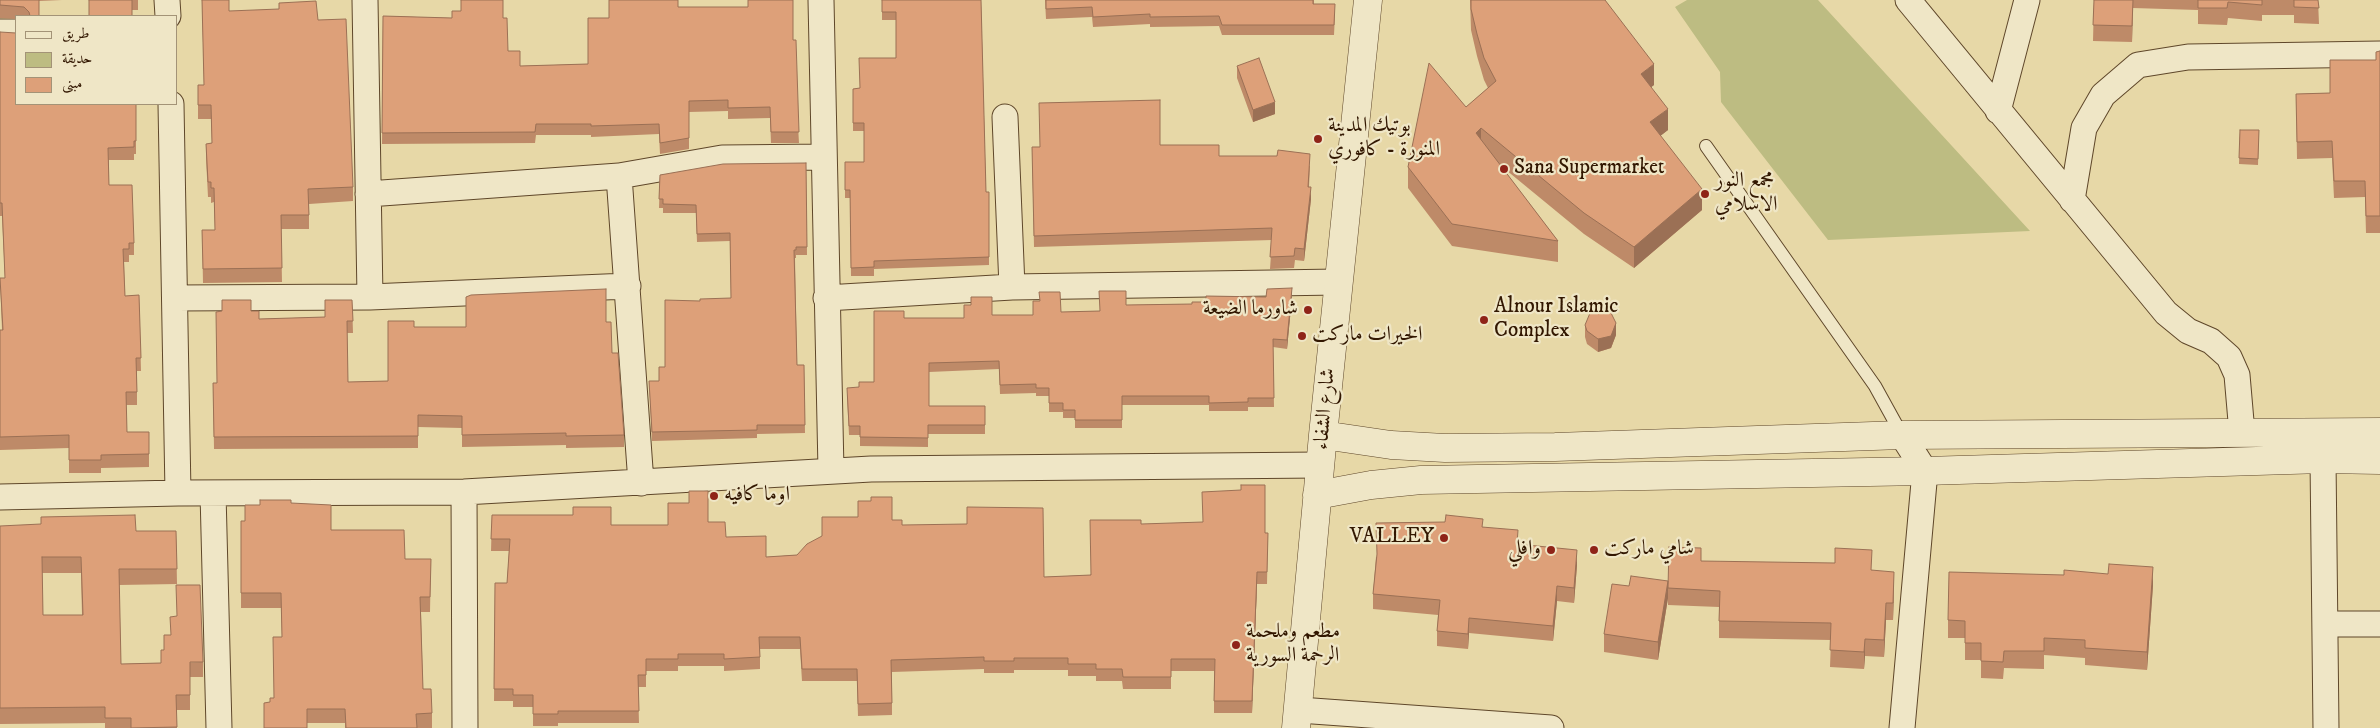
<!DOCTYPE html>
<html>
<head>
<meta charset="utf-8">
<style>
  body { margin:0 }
  #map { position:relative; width:2380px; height:728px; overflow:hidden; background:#e7d8a7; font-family:"IM FELL DW Pica",Amiri,serif }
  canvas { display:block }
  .legend { position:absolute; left:15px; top:15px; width:162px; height:90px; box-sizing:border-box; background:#efe6c6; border:1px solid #a39377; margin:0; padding:6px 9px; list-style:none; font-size:15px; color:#321701 }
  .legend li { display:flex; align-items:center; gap:10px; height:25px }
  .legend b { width:25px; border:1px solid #a39377 }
</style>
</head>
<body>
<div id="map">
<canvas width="2380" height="728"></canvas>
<ul class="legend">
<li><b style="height:6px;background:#efe6c6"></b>طريق</li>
<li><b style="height:14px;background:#bdbc82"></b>حديقة</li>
<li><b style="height:14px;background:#dda079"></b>مبنى</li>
</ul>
</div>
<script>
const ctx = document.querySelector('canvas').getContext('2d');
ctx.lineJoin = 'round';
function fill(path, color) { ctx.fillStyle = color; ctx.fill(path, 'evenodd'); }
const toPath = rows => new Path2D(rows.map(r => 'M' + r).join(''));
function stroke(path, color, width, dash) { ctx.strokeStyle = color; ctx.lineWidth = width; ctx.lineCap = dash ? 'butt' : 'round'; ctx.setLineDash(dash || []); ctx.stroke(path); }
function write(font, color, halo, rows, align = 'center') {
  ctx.font = font + ' "IM FELL DW Pica",Amiri,serif'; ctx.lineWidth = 4.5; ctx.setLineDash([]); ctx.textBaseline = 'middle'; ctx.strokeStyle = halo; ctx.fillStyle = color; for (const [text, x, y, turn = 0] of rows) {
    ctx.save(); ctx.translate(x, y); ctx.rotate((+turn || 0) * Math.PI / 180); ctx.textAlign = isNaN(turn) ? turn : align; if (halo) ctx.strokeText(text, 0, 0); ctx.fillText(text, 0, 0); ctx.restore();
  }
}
fill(toPath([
  [1687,0,1818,0,2030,231,1828,240,1721,102,1720,72,1675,7]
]), '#bdbc82');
const service = toPath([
  [1706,146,1875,386,1902,435]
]);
const minor = toPath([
  [167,0,168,16],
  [365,0,370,297],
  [821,0,831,470],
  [1908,0,2166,313,2188,331,2211,341,2229,357,2237,375,2242,433],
  [0,32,16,32],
  [171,104,178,493],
  [1998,111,2027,0],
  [1005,117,1012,287],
  [619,176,641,483],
  [368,194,619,176,722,158,824,157],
  [2072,200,2084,128,2103,95,2138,65,2188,57,2380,54],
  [175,298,370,297,628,286],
  [826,298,1012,287,1338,282],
  [1902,435,1925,471,1902,728],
  [2323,459,2326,728],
  [464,492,465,728],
  [213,493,219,728],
  [0,497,178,493,464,492,871,469,1320,465],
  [2325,624,2380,624],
  [1299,710,1551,728]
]);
const tertiary = toPath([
  [1323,435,1391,445,1445,448,1555,447,1902,435,2380,432],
  [1317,495,1371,485,1421,480,1925,471,2323,459,2380,460],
  [1296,728,1323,435,1368,0]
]);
stroke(service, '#5f472a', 14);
stroke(minor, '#5f472a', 27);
stroke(tertiary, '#5f472a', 29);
stroke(service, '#efe6c6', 12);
stroke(minor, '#efe6c6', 25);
stroke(tertiary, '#efe6c6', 28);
fill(toPath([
  [0,0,62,0,39,1,39,16,16,16,16,19,0,18],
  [89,0,138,0,138,10,132,10],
  [202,0,229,11,318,20,353,187,353,201,309,204,309,229,281,229,282,282,203,283,202,230,215,230,214,202,211,203,211,197,208,197,206,158,206,144,212,143,211,119,198,119,198,85,204,85],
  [882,0,981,0,986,192,989,192,989,265,874,269,874,276,851,276,850,198,845,198,845,162,864,162,864,131,853,131,853,89,860,88,896,58,896,20,882,20],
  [1045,0,1314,0,1314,4,1335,14,1334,35,1222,35,1219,26,1150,27,1150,24,1093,27,1092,17,1046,19],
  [1470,0,1605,0,1654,85,1651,87,1668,130,1660,136,1702,210,1634,268,1584,234,1500,165,1558,241,1558,262,1452,246,1408,188,1408,167,1466,107,1488,88,1484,80,1477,56,1471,30],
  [2094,0,2318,0,2319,24,2294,23,2294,15,2262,15,2262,21,2228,18,2227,25,2198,24,2198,10,2133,8,2132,42,2093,41],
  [639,1,678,7,793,40,799,143,771,143,770,118,728,119,728,111,689,112,689,149,660,154,659,134,591,137,591,135,536,135,535,143,382,144,383,16,452,18,503,18,508,51,520,66,588,64,609,18],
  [0,32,136,104,136,154,134,154,134,160,109,160,109,185,134,243,134,255,129,255,129,262,124,262,125,296,139,295,141,371,137,371,137,405,126,405,127,432,149,432,149,467,101,468,101,473,69,473,69,448,0,450,0,330,2,330,0,278,5,278,2,216,0,216],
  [2380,51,2380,233,2366,233,2365,197,2334,198,2332,158,2297,159,2296,94,2330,93,2376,60],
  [1237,66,1275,114,1253,122,1237,78],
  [2240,130,2259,130,2258,165,2239,164],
  [1160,145,1219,156,1310,166,1309,187,1311,199,1304,261,1295,260,1294,268,1270,269,1272,240,1034,247,1032,147],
  [806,163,807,255,796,255,796,258,795,258,797,365,804,365,805,433,757,434,757,438,652,441,649,381,659,381,665,367,700,301,731,298,730,241,697,242,696,213,663,213,663,208,659,208,660,175],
  [1266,297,1292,297,1287,349,1273,347,1274,407,1248,407,1248,411,1209,411,1209,405,1122,405,1122,428,1075,428,1075,418,1063,418,1063,412,1049,412,1049,396,1036,396,1036,393,1000,394,999,369,929,372,929,406,985,406,985,434,928,434,928,447,860,446,860,435,849,435,847,396,859,387,874,382,904,318,964,318,992,315,1033,315,1061,312,1099,311,1126,305,1192,304,1206,302],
  [352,300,353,333,347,333,348,382,388,381,414,327,466,327,606,322,612,353,624,435,624,447,566,448,566,445,462,447,462,428,418,427,418,448,214,449,213,383,217,383,259,319,325,317],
  [1585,325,1616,335,1611,348,1598,352,1587,344,1585,337],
  [291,503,331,530,405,559,431,559,430,612,421,612,423,689,432,713,432,728,345,728,345,723,307,723,270,702,274,698,282,637,281,608,241,608,241,521,245,521,260,505],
  [492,515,611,525,668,525,708,522,726,537,766,557,797,555,892,520,902,525,1044,577,1090,575,1141,524,1268,533,1267,584,1257,584,1252,713,1214,713,1214,671,1171,671,1171,689,1123,689,1122,681,1096,681,1096,676,1068,676,1068,670,1014,670,1014,673,984,673,984,669,892,672,892,715,858,716,857,681,802,681,800,649,760,649,760,669,724,671,724,666,678,666,678,671,646,671,646,687,638,687,639,723,558,723,558,726,533,726,533,707,513,707,513,701,494,701,495,583,507,583,509,551,491,551],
  [0,526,136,531,176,531,177,584,119,585,121,664,203,662,203,677,190,677,190,710,176,710,177,728,105,728,105,723,0,724],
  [42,573,81,573,82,615,43,615],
  [1483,527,1518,545,1577,565,1574,603,1557,601,1553,641,1469,633,1468,649,1437,646,1437,631,1438,615,1373,609,1373,594,1376,557],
  [1701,561,1872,570,1894,588,1893,620,1886,620,1884,657,1865,656,1864,669,1830,667,1831,640,1719,638,1719,607,1668,605,1668,598,1658,660,1604,652,1604,634,1629,586,1668,581],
  [2153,585,2147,670,2085,665,2085,658,2044,655,2044,669,2004,668,2003,679,1981,678,1981,660,1965,660,1965,638,1948,638,1948,620]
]), '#be8a68');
fill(toPath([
  [2133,0,2132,42,2132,26],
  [1654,64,1654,85,1641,95,1641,74],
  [1275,102,1275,114,1253,122,1253,110],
  [1668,109,1668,130,1650,144,1650,122],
  [1481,128,1481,149,1476,133],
  [1311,187,1311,199,1304,261,1304,249],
  [1702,189,1702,210,1634,268,1634,247],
  [1292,288,1292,297,1287,349,1287,340],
  [1616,323,1616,335,1611,348,1598,352,1598,339],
  [1577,550,1577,565,1574,603,1574,588],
  [2153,567,2153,585,2147,670,2147,652],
  [1257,572,1257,584,1252,713,1252,701],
  [1894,572,1894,588,1893,620,1893,603],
  [1668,581,1668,598,1658,660,1658,642],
  [1557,586,1557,601,1553,641,1553,626],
  [1886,603,1886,620,1884,657,1884,640],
  [1469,618,1469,633,1468,649,1468,634],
  [1865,639,1865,656,1864,669,1864,652]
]), '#9b7055');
const building = toPath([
  [0,0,39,0,39,16,30,16,29,12,24,7,0,5,0,0],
  [89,0,132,0,132,16,89,16,89,0],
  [202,0,229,0,229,11,279,9,279,3,316,1,318,20,346,19,353,187,308,189,309,215,281,215,282,268,203,269,202,230,215,230,214,188,211,188,211,182,208,182,206,144,212,143,211,105,198,105,198,85,204,85,202,0],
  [461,0,503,0,503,18,507,18,508,51,520,51,520,66,588,64,588,18,609,18,609,0,678,0,678,7,748,7,748,0,793,0,793,40,796,40,799,132,771,132,770,107,728,108,728,100,689,101,689,138,660,143,659,124,591,126,591,124,536,124,535,132,382,133,383,16,452,18,452,11,461,11,461,0],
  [882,0,981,0,986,192,989,192,989,257,874,261,874,267,851,268,850,190,845,190,845,162,864,162,864,123,853,123,853,89,860,88,859,58,896,58,896,12,882,12,882,0],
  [1046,0,1313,0,1313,4,1335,4,1334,25,1222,25,1219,16,1150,17,1150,14,1093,17,1092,7,1046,9,1046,0],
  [1471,0,1605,0,1654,64,1641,74,1668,109,1650,122,1702,189,1634,247,1584,213,1481,128,1476,133,1558,241,1452,224,1408,167,1429,63,1466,107,1496,81,1484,58,1477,34,1471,9,1471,0],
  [2094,0,2133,0,2132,26,2093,25,2094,0],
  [2198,0,2262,0,2262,5,2228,2,2227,8,2198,8,2198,0],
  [2294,0,2318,0,2319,8,2294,7,2294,0],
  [0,32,16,33,16,104,136,104,136,141,134,141,134,147,108,148,109,185,132,185,134,243,129,243,129,249,123,249,125,296,139,295,141,358,136,358,137,392,126,392,127,432,149,432,149,454,101,455,101,460,69,460,69,435,0,437,0,330,3,330,0,278,5,278,2,203,0,203,0,32],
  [2380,51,2380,216,2366,216,2365,181,2334,181,2332,141,2297,142,2296,94,2330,93,2330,60,2376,60,2376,52,2380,51],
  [1259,58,1275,102,1253,110,1237,66,1259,58],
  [1160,100,1160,145,1219,145,1219,156,1277,156,1278,150,1310,154,1308,187,1311,187,1304,249,1295,248,1294,256,1270,257,1272,228,1034,236,1032,147,1040,147,1039,103,1160,100],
  [2240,130,2259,130,2258,159,2239,158,2240,130],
  [806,163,807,247,796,247,796,250,794,250,797,365,804,365,805,425,757,425,757,430,652,432,649,381,659,381,659,367,665,367,665,300,700,301,700,299,731,298,730,233,697,234,696,205,663,204,663,199,659,199,660,175,723,164,806,163],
  [1292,288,1287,340,1273,339,1274,398,1248,398,1248,402,1209,403,1209,396,1122,396,1122,420,1075,420,1075,410,1063,410,1063,403,1049,403,1049,388,1036,388,1036,384,1000,385,999,361,929,363,929,406,985,406,985,425,928,425,928,438,860,437,860,426,849,426,847,388,859,387,859,382,874,382,874,311,904,311,904,318,964,318,964,305,971,305,971,297,992,297,992,315,1033,315,1033,301,1040,301,1039,292,1060,292,1061,312,1100,311,1099,291,1126,291,1126,305,1192,304,1192,302,1206,302,1206,296,1266,297,1267,289,1292,288],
  [606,289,606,322,611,322,612,353,618,353,624,435,566,436,566,433,462,435,462,416,418,415,418,436,214,437,213,383,217,383,216,312,222,311,222,300,251,300,251,311,259,311,259,319,325,317,325,300,352,300,353,321,347,321,348,382,388,381,388,321,414,321,414,327,466,327,466,297,471,295,606,289],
  [1603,309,1610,311,1616,323,1611,336,1598,339,1587,331,1585,325,1590,313,1603,309],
  [1241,485,1265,485,1265,533,1268,533,1267,572,1257,572,1252,701,1214,701,1215,659,1171,659,1171,677,1123,677,1122,669,1096,669,1096,664,1068,664,1068,658,1014,658,1014,661,984,661,984,657,891,660,892,703,858,704,857,669,802,669,800,637,759,637,760,657,724,659,724,654,678,654,678,659,646,659,646,675,638,675,639,711,558,711,558,714,533,714,533,695,513,695,513,689,494,689,495,583,507,583,510,539,491,539,492,515,573,515,573,507,611,507,611,525,668,525,668,503,689,503,689,491,708,491,708,522,725,522,726,537,766,536,766,557,797,555,807,544,822,536,822,517,858,517,858,501,871,501,871,497,892,497,892,520,902,520,902,525,967,524,967,507,1043,508,1044,577,1091,575,1090,520,1141,520,1141,524,1203,522,1202,492,1241,490,1241,485],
  [260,500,291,500,291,503,331,505,331,530,404,530,405,559,431,559,430,597,420,597,423,689,431,689,432,713,416,714,417,728,346,728,345,709,307,709,307,728,264,728,264,703,270,702,270,698,274,698,273,637,282,637,281,593,241,593,241,521,245,521,245,505,260,505,260,500],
  [135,515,136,531,176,531,177,569,119,569,121,664,161,663,161,650,164,650,164,635,171,635,170,617,177,616,176,585,200,585,203,662,190,662,190,695,176,695,177,727,131,728,131,718,105,718,105,707,0,708,0,526,41,524,41,517,135,515],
  [42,557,81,557,83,615,43,615,42,557],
  [1446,515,1483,519,1482,527,1518,530,1517,544,1577,550,1574,588,1557,586,1553,626,1469,618,1468,634,1437,631,1440,600,1373,594,1377,554,1376,523,1445,522,1446,515],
  [1669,547,1701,548,1701,561,1835,563,1835,548,1872,550,1871,570,1894,572,1893,603,1886,603,1884,640,1865,639,1864,652,1830,650,1831,623,1719,621,1720,591,1668,588,1669,547],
  [2109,564,2153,567,2147,652,2085,648,2085,640,2044,638,2044,651,2004,651,2003,662,1981,661,1981,643,1965,643,1965,621,1948,620,1949,572,2064,575,2064,570,2108,574,2109,564],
  [1631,576,1668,581,1658,642,1604,634,1612,584,1629,586,1631,576]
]);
fill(building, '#dda079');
stroke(building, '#9b7055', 1);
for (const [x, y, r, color] of [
  [1318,139,5,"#8f2418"],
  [1504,169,5,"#8f2418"],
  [1705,194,5,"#8f2418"],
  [1308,310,5,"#8f2418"],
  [1484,320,5,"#8f2418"],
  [1302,336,5,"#8f2418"],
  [714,496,5,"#8f2418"],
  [1444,538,5,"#8f2418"],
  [1551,550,5,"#8f2418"],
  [1594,550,5,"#8f2418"],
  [1236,645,5,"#8f2418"]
]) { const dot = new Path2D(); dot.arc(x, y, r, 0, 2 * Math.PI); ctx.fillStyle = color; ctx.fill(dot); stroke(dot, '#efe6c6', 2); }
write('21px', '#321701', '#efe6c6', [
  ["بوتيك المدينة",1328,127],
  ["المنورة - كافوري",1328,151],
  ["Sana Supermarket",1514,169],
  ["مجمع النور",1715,182],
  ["الاسلامي",1715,206],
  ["Alnour Islamic",1494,308],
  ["Complex",1494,332],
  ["شاورما الضيعة",1298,310,"right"],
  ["الخيرات ماركت",1312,336],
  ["اوما كافيه",724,496],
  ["VALLEY",1434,538,"right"],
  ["وافلي",1541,550,"right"],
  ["شامي ماركت",1604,550],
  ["مطعم وملحمة",1246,633],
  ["الرحمة السورية",1246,657]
], 'left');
write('21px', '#321701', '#efe6c6', [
  ["شارع الشفاء",1326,409,-85]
]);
</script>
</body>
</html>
